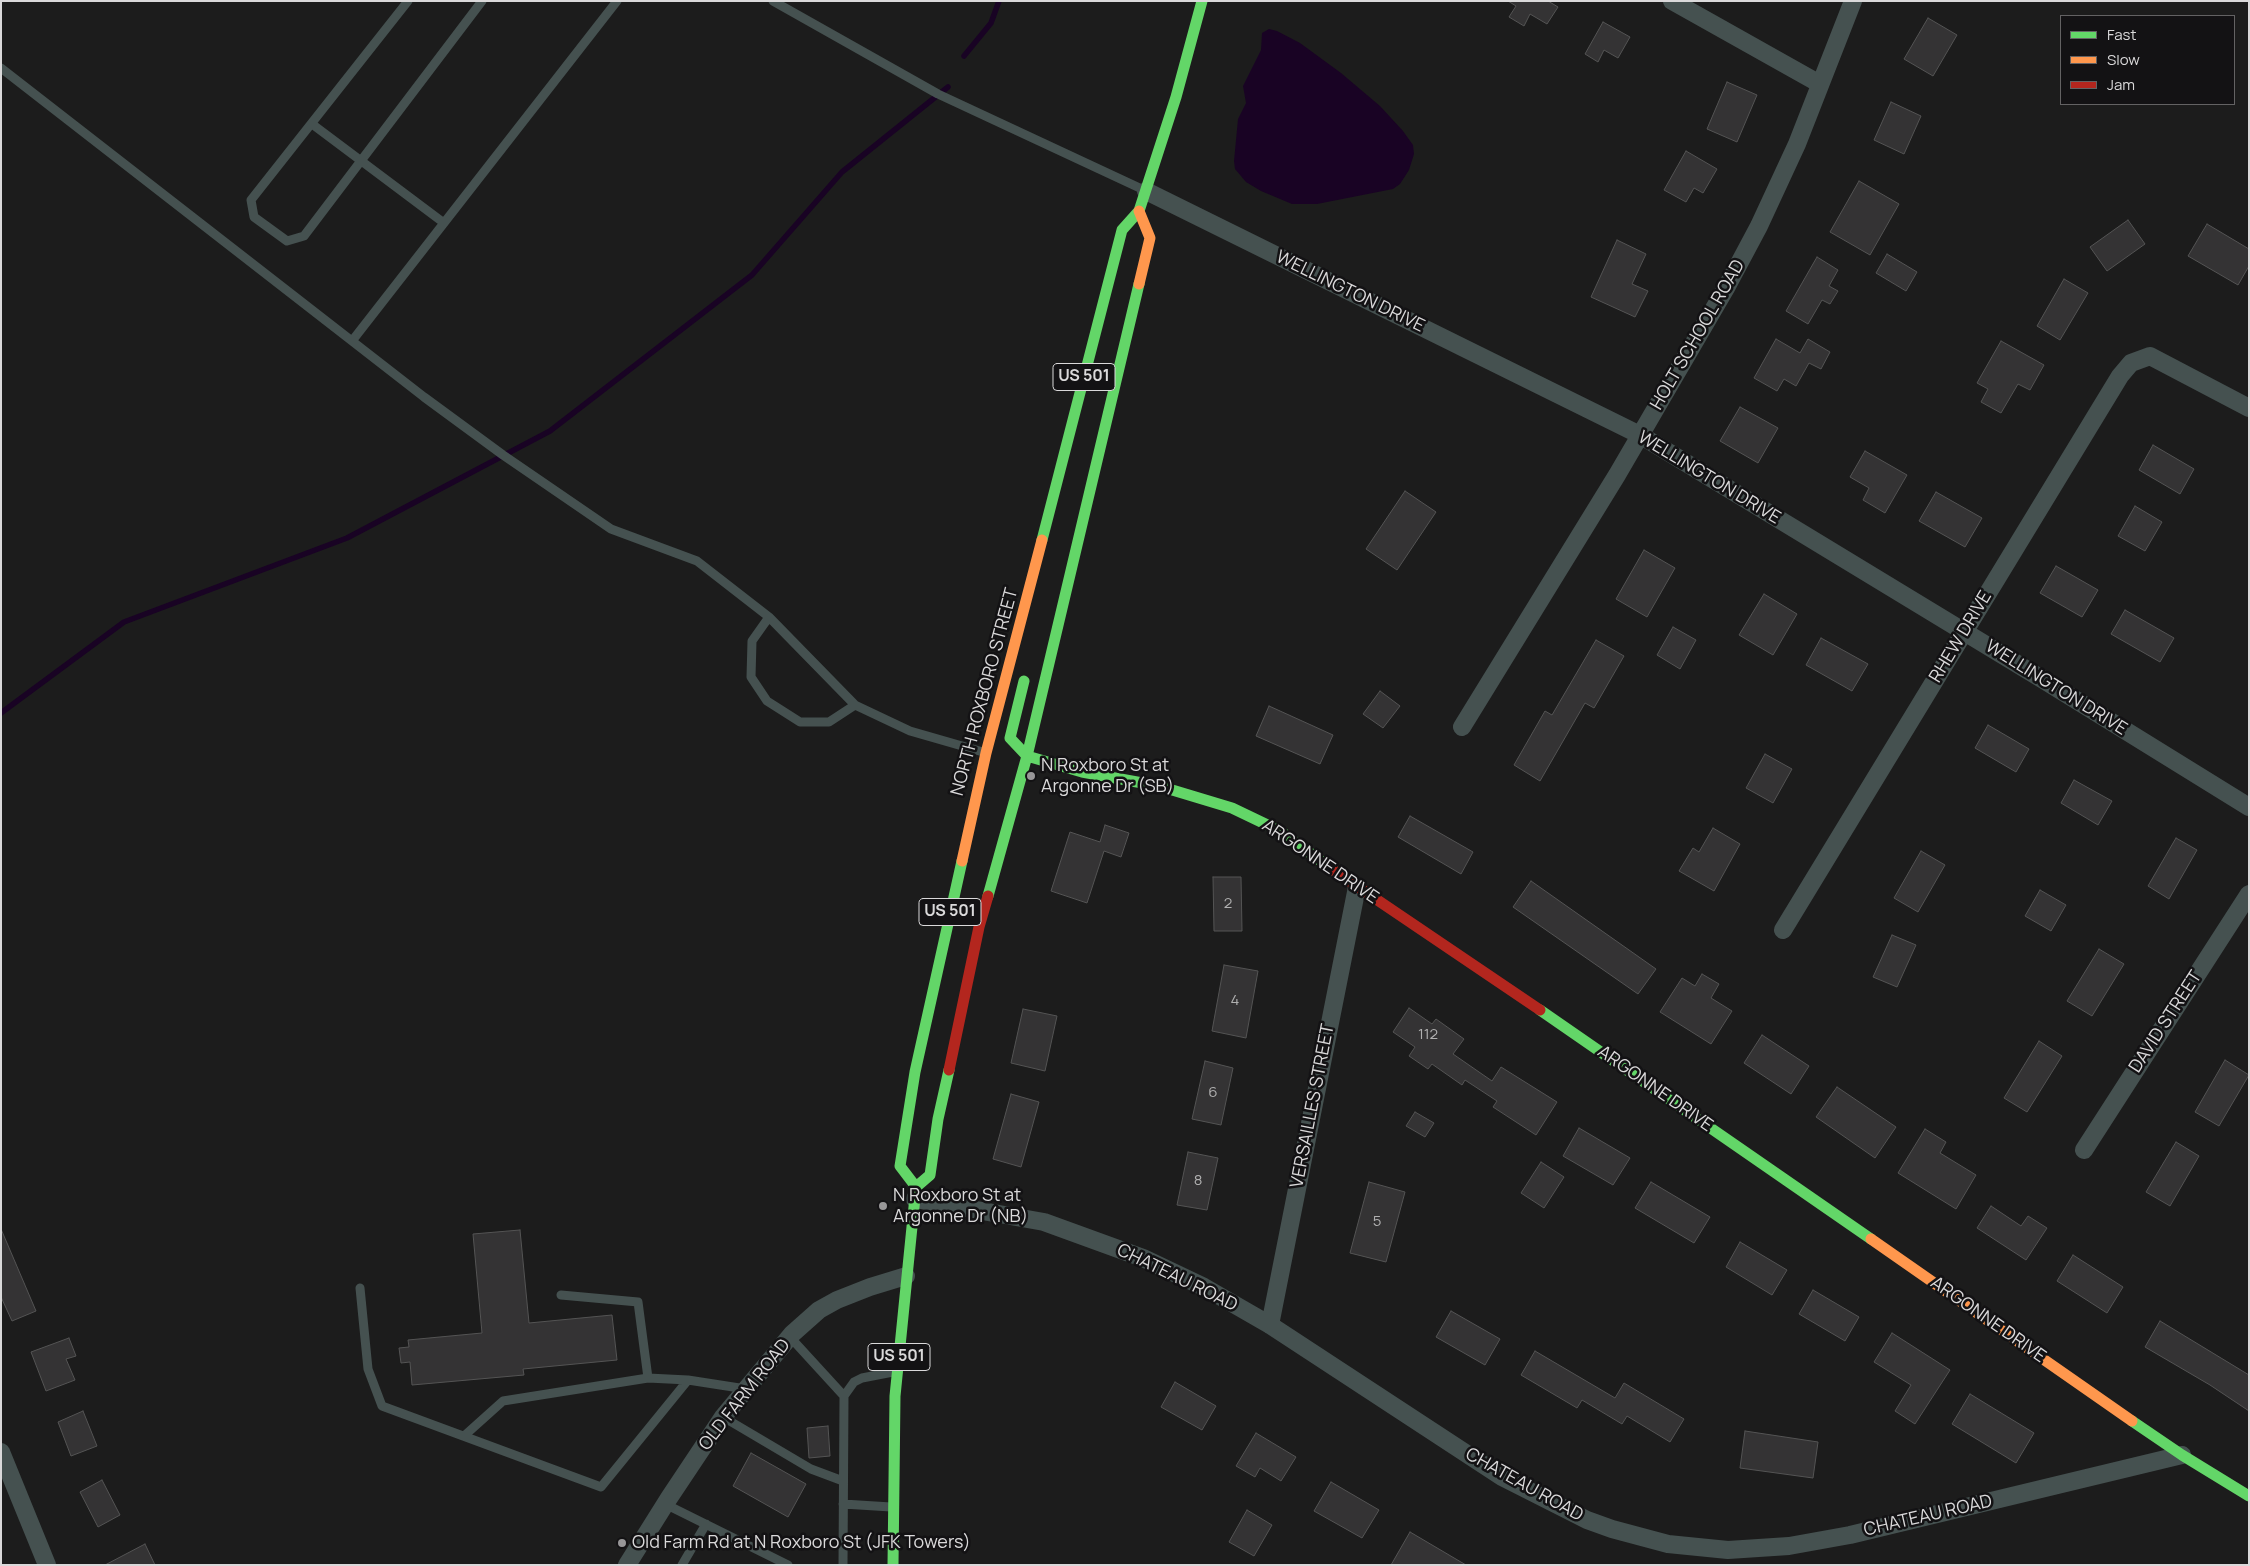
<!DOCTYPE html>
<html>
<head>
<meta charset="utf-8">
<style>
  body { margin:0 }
  #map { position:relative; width:2250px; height:1566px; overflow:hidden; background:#1c1c1c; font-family:Manrope,sans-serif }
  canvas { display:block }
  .frame { position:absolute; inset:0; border:2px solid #dad9da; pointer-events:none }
  .legend { position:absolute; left:2060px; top:15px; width:175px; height:90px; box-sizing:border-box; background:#131214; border:1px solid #636263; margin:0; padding:6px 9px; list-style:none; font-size:15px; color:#dad9da }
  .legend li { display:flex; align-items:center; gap:10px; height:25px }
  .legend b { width:25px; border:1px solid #636263 }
</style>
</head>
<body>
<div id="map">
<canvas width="2250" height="1566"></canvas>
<div class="frame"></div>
<ul class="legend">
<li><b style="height:6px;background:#63d668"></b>Fast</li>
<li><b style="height:6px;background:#ff974d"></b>Slow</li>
<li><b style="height:6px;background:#b3261e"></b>Jam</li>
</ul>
</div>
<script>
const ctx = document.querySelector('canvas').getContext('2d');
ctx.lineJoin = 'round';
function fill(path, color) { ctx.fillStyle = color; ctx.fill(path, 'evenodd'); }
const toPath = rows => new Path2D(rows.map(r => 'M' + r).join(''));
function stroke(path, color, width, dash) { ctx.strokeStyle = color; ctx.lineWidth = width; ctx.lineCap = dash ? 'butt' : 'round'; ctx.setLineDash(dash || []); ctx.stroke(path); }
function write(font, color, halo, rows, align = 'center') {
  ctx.font = font + ' Manrope,sans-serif'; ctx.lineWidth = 5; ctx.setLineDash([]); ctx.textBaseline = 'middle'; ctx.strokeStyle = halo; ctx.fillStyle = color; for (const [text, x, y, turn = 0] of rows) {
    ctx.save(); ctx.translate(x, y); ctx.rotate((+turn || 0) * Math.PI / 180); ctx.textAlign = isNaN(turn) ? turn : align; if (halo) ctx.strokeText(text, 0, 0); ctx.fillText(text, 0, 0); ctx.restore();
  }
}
fill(toPath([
  [1269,29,1277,31,1300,43,1341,73,1380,106,1403,131,1413,145,1414,154,1409,170,1400,184,1393,189,1317,204,1292,204,1261,191,1246,182,1235,169,1234,161,1238,119,1246,103,1243,86,1261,50,1262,33]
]), '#190324');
stroke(toPath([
  [964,56,991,23,999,1],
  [1,713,124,622,347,538,550,431,752,275,842,172,948,87]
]), '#190324', 5.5);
const building = toPath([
  [1508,1,1548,1,1558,7,1547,24,1530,14,1524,26,1509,17,1516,6,1508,1],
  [1928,18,1957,35,1933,76,1904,59,1928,18],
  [1603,22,1630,37,1618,58,1604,50,1598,62,1585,54,1603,22],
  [1727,82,1757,95,1737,142,1707,129,1727,82],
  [1891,102,1921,116,1904,154,1874,140,1891,102],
  [1686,151,1717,169,1703,193,1694,188,1686,202,1664,190,1686,151],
  [1859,181,1899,204,1870,255,1830,232,1859,181],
  [2128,220,2145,244,2107,271,2090,247,2128,220],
  [2207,224,2249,249,2249,266,2238,285,2188,256,2207,224],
  [1617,240,1646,254,1632,284,1648,291,1635,317,1591,297,1617,240],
  [1887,254,1917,272,1906,291,1876,273,1887,254],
  [1817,257,1838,270,1829,286,1838,291,1830,304,1822,300,1808,324,1786,311,1817,257],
  [2064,279,2088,293,2060,340,2037,326,2064,279],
  [1776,339,1800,353,1808,339,1830,352,1821,369,1809,363,1796,386,1784,379,1777,391,1754,378,1776,339],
  [2001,341,2044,365,2030,390,2018,384,2001,413,1981,402,1988,389,1977,383,2001,341],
  [1740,407,1778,428,1758,463,1720,441,1740,407],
  [2153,445,2194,469,2180,494,2139,470,2153,445],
  [1865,451,1907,475,1885,513,1863,500,1869,488,1850,477,1865,451],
  [1405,491,1436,512,1397,570,1366,549,1405,491],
  [1936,492,1982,518,1965,547,1919,521,1936,492],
  [2135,506,2162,522,2145,551,2118,536,2135,506],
  [1644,550,1675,568,1647,617,1616,599,1644,550],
  [2056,566,2098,590,2082,617,2040,593,2056,566],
  [1764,594,1797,614,1773,655,1739,635,1764,594],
  [2125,610,2174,638,2160,662,2111,634,2125,610],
  [1673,627,1696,640,1680,669,1657,655,1673,627],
  [1821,638,1868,664,1852,691,1806,665,1821,638],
  [1596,640,1624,656,1594,708,1585,703,1540,781,1514,765,1545,711,1552,715,1596,640],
  [1380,691,1400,706,1383,728,1363,714,1380,691],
  [1269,706,1333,735,1320,764,1256,736,1269,706],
  [1988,725,2029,749,2016,772,1975,748,1988,725],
  [1765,754,1792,769,1773,803,1746,788,1765,754],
  [2074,780,2112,801,2098,825,2061,803,2074,780],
  [1410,816,1473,852,1461,874,1398,837,1410,816],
  [1105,825,1129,833,1121,857,1104,851,1087,903,1051,891,1070,832,1100,842,1105,825],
  [1713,828,1740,844,1714,891,1679,871,1693,848,1699,852,1713,828],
  [2176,838,2197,850,2169,899,2148,886,2176,838],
  [1921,851,1945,865,1918,912,1894,898,1921,851],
  [1213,877,1241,877,1242,931,1214,931,1213,877],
  [1531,881,1656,969,1638,994,1513,907,1531,881],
  [2040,890,2066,905,2051,931,2025,916,2040,890],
  [1892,935,1916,945,1897,987,1873,977,1892,935],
  [2099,949,2124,964,2092,1016,2067,1001,2099,949],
  [1224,965,1258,971,1246,1038,1212,1031,1224,965],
  [1702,974,1719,984,1711,998,1732,1011,1711,1044,1660,1012,1682,978,1695,986,1702,974],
  [1409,1008,1432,1024,1436,1019,1464,1039,1453,1054,1492,1081,1501,1067,1557,1102,1536,1135,1493,1107,1497,1101,1465,1080,1462,1085,1432,1064,1428,1069,1409,1056,1415,1047,1393,1032,1409,1008],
  [1023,1009,1057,1016,1045,1071,1011,1063,1023,1009],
  [1762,1035,1809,1066,1791,1094,1744,1063,1762,1035],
  [2039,1041,2062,1056,2027,1112,2004,1098,2039,1041],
  [2225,1060,2249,1075,2219,1126,2195,1112,2225,1060],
  [1205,1061,1233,1068,1221,1125,1192,1119,1205,1061],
  [1837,1087,1896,1127,1875,1158,1816,1117,1837,1087],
  [1011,1094,1039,1102,1021,1167,993,1159,1011,1094],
  [1415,1112,1434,1123,1425,1137,1406,1126,1415,1112],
  [1579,1128,1630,1158,1613,1185,1563,1156,1579,1128],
  [1925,1129,1946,1142,1940,1153,1976,1175,1956,1209,1898,1173,1925,1129],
  [2176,1142,2199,1156,2170,1206,2146,1192,2176,1142],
  [1188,1152,1218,1158,1207,1210,1177,1205,1188,1152],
  [1541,1162,1564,1177,1544,1208,1521,1193,1541,1162],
  [1369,1182,1405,1192,1386,1262,1350,1253,1369,1182],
  [1651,1182,1710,1217,1694,1243,1635,1208,1651,1182],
  [1991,1206,2021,1226,2028,1216,2047,1228,2026,1260,1977,1228,1991,1206],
  [1,1229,36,1311,12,1321,1,1297,1,1229],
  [520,1230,529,1323,612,1315,617,1360,523,1369,524,1375,412,1385,410,1362,401,1363,399,1348,409,1347,408,1340,482,1333,473,1234,520,1230],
  [1740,1242,1787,1270,1772,1295,1726,1267,1740,1242],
  [2073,1255,2123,1287,2107,1313,2057,1281,2073,1255],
  [1813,1290,1859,1317,1845,1341,1799,1314,1813,1290],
  [1451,1311,1500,1339,1485,1365,1436,1337,1451,1311],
  [2160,1321,2249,1375,2249,1411,2210,1385,2145,1347,2160,1321],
  [1892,1333,1950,1370,1915,1424,1895,1411,1911,1385,1874,1362,1892,1333],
  [69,1338,76,1356,66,1359,75,1380,46,1391,31,1352,69,1338],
  [1535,1351,1615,1398,1624,1383,1684,1419,1670,1442,1627,1416,1622,1424,1582,1400,1577,1408,1521,1375,1535,1351],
  [1175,1382,1216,1406,1202,1430,1161,1407,1175,1382],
  [1970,1394,2034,1433,2016,1463,1952,1424,1970,1394],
  [83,1411,97,1446,71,1456,58,1422,83,1411],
  [828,1426,830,1456,809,1458,807,1428,828,1426],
  [1745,1431,1818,1442,1813,1478,1740,1468,1745,1431],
  [1256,1433,1296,1457,1281,1481,1260,1468,1255,1477,1236,1466,1256,1433],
  [751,1453,806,1484,788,1517,733,1486,751,1453],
  [102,1480,120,1515,98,1527,80,1492,102,1480],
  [1331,1482,1379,1510,1362,1538,1314,1511,1331,1482],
  [1247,1510,1272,1525,1254,1556,1229,1542,1247,1510],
  [1410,1532,1466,1565,1391,1565,1410,1532],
  [145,1544,155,1565,105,1565,145,1544]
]);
fill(building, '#343334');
stroke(building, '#545454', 1);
stroke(toPath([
  [408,1,251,200,254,217,287,241,304,236,482,1],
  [773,1,938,94,1144,190],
  [1,68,424,397,503,455,611,529,697,561,769,617,855,705,910,731,983,752],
  [312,124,444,223],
  [352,341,617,1],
  [769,617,752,641,751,677,767,701,800,722,829,722,855,705],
  [360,1288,368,1369,382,1406,601,1487,688,1380],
  [561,1295,638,1302,648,1378,688,1380,746,1389],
  [790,1337,844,1396],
  [723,1417,811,1469,843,1481],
  [464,1436,503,1401,648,1378],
  [665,1504,788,1565],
  [843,1504,891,1507],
  [682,1565,706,1524],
  [843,1565,844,1396,854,1382,862,1378,893,1372]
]), '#455150', 9);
stroke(toPath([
  [1672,1,1820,84],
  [1146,191,1640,435,2042,679,2249,807],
  [1462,727,1617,475,1726,288,1759,226,1797,144,1853,1],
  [1783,930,2120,376,2131,363,2150,356,2249,408],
  [2084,1150,2249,894],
  [915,1199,1044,1222,1143,1258,1204,1287,1270,1325,1502,1477,1587,1520,1612,1529,1668,1544,1728,1550,1789,1546,1850,1535,2182,1455],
  [1270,1325,1357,887],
  [1,1452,47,1565],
  [627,1565,669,1498,723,1417,792,1334,819,1310,837,1300,870,1287,906,1276]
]), '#455150', 18);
stroke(toPath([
  [1042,540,1122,230,1139,211,1176,97,1202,1],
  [1024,681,1010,738,1027,756],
  [1027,756,1082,772,1159,786,1232,808,1280,831,1333,870],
  [988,896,1027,756,1139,284],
  [1540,1010,1871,1239],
  [916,1187,900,1166,915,1072,962,861],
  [2132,1421,2182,1455,2249,1496],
  [893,1565,895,1396,916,1187,930,1175,938,1119,949,1070]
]), '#63d668', 11);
stroke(toPath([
  [1139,211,1150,238,1139,284],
  [962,861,986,753,1042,540],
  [1871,1239,2132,1421]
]), '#ff974d', 11);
stroke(toPath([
  [1333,870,1540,1010],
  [949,1070,979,927,988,896]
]), '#b3261e', 11);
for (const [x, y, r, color] of [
  [1031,776,5,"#989798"],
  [883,1206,5,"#989798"],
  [622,1543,5,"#989798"]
]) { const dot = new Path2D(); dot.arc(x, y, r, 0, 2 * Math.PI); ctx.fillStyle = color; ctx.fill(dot); stroke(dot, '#131214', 2); }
write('15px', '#b0b0b0', null, [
  ["2",1228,904],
  ["4",1235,1001],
  ["112",1428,1035],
  ["6",1213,1093],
  ["8",1198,1181],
  ["5",1377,1222]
]);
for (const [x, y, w] of [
  [1084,377,62],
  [950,912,62],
  [899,1357,62]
]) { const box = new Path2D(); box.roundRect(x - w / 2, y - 13.5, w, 27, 4); ctx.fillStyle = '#131214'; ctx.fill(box); stroke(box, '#dad9da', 1); }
write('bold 16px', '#dad9da', null, [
  ["US 501",1084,377],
  ["US 501",950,912],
  ["US 501",899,1357]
]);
write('18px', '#dad9da', '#131214', [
  ["WELLINGTON DRIVE",1350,292,26],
  ["HOLT SCHOOL ROAD",1698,335,-60],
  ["WELLINGTON DRIVE",1709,478,31],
  ["RHEW DRIVE",1961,637,-59],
  ["WELLINGTON DRIVE",2056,688,32],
  ["NORTH ROXBORO STREET",985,692,-75],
  ["ARGONNE DRIVE",1320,862,34],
  ["DAVID STREET",2166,1022,-57],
  ["ARGONNE DRIVE",1655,1089,35],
  ["VERSAILLES STREET",1313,1106,-79],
  ["CHATEAU ROAD",1177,1278,26],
  ["ARGONNE DRIVE",1988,1320,35],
  ["OLD FARM ROAD",745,1395,-52],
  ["CHATEAU ROAD",1524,1485,29],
  ["CHATEAU ROAD",1928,1516,-13]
]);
write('18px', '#dad9da', '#131214', [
  ["N Roxboro St at",1041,766],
  ["Argonne Dr (SB)",1041,787],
  ["N Roxboro St at",893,1196],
  ["Argonne Dr (NB)",893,1217],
  ["Old Farm Rd at N Roxboro St (JFK Towers)",632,1543]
], 'left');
</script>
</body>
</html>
